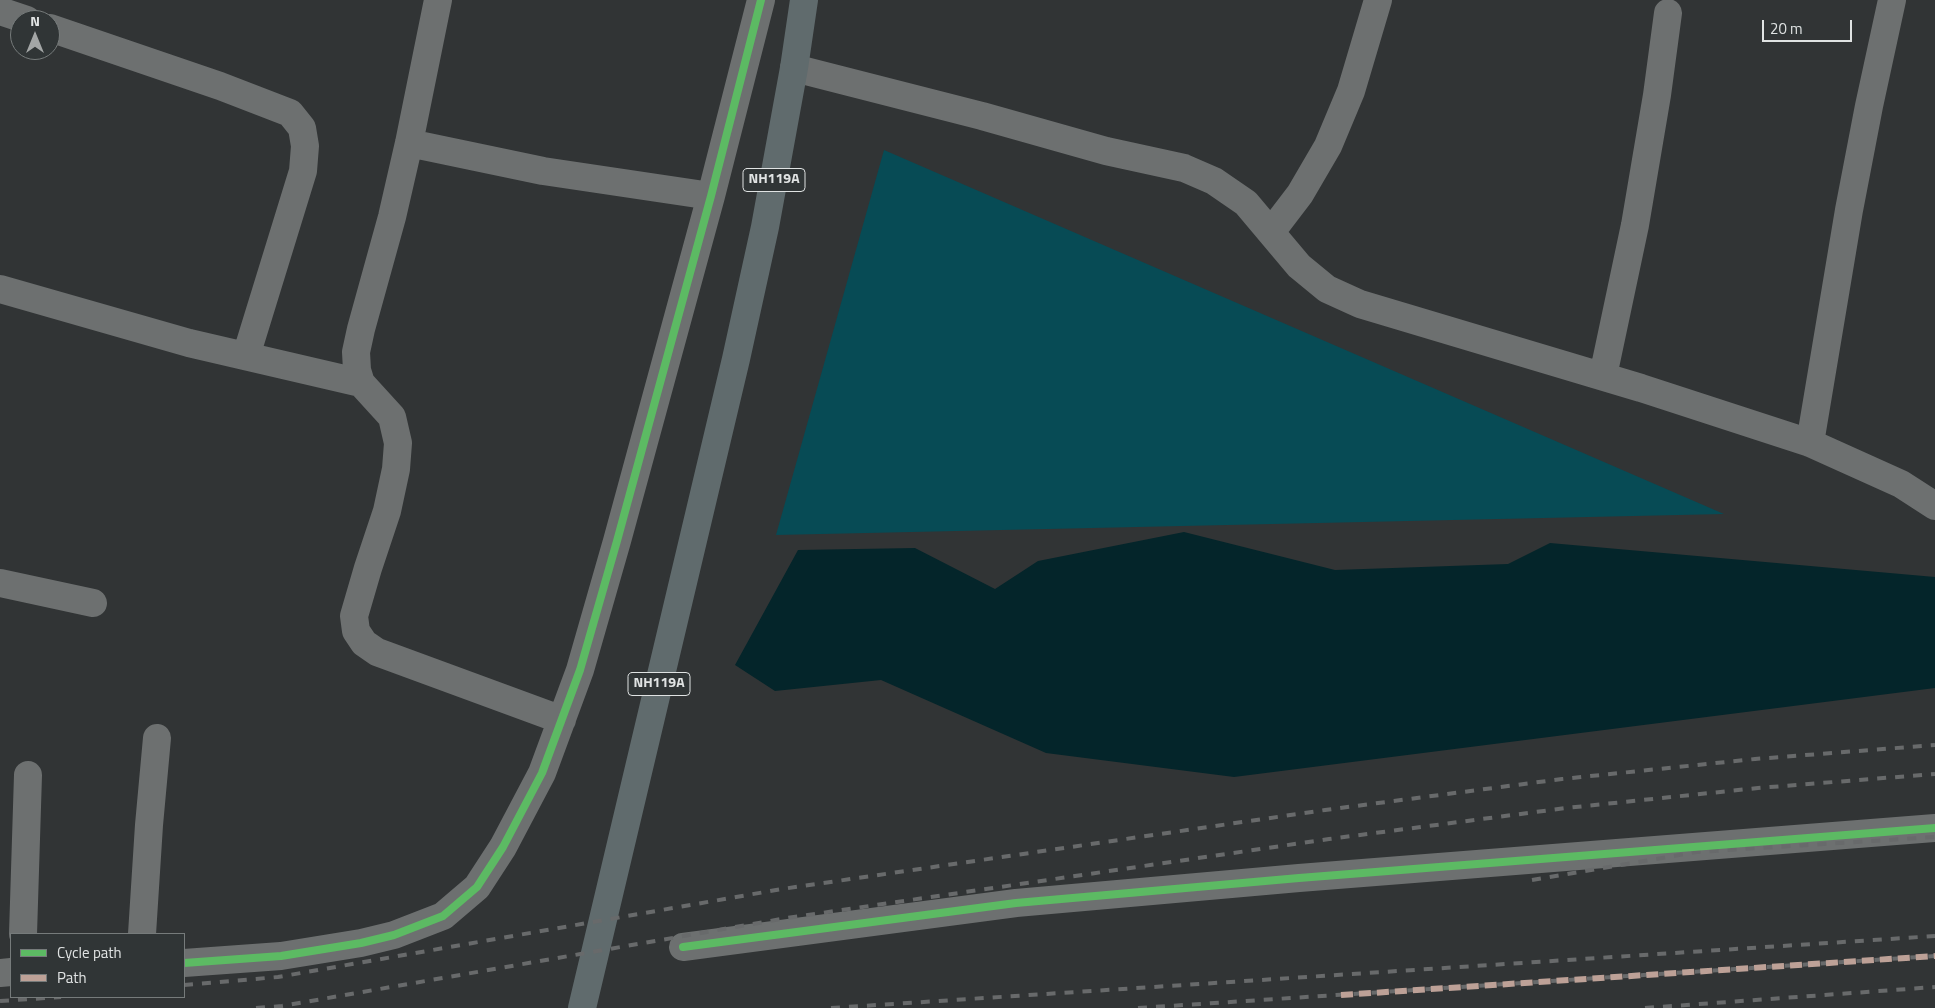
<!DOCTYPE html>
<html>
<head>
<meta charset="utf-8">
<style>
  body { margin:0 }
  #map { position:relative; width:1935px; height:1008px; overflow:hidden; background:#313435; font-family:"Titillium Web",sans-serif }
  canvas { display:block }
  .legend { position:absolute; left:10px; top:933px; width:175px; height:65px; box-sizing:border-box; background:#303536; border:1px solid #767b7b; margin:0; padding:6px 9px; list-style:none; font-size:15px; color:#e0e3e3 }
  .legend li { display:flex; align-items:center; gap:10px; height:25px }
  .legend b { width:25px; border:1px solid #767b7b }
  .north { position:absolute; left:10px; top:10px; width:50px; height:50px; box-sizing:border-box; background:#303536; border:1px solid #767b7b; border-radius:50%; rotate:0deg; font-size:14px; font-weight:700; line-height:20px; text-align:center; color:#e0e3e3 }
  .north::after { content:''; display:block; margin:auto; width:18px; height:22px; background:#a3a6a6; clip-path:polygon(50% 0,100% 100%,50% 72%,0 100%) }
  .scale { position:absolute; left:1762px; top:20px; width:90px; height:22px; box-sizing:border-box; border:2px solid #e0e3e3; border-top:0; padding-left:6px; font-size:15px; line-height:18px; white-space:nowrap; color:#e0e3e3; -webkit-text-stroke:4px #303536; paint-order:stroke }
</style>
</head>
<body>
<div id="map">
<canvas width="1935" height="1008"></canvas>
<ul class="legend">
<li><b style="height:6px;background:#5cba63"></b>Cycle path</li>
<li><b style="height:6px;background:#bda197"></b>Path</li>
</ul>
<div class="north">N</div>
<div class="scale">20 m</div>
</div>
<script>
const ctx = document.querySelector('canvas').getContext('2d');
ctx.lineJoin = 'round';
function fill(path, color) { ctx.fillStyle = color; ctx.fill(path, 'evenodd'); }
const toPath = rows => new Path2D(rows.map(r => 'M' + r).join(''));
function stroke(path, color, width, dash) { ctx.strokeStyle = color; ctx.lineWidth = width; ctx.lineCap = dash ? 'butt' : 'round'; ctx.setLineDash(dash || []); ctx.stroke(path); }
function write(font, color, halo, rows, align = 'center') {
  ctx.font = font + ' "Titillium Web",sans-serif'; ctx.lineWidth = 4.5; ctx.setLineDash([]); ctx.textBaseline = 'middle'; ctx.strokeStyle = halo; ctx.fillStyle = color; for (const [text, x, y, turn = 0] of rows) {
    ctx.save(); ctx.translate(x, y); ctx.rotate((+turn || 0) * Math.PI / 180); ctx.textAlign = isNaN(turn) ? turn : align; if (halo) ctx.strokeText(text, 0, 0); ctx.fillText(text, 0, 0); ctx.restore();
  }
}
fill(toPath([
  [884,150,1724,514,776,535]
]), '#074b55');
fill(toPath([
  [1184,532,1335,570,1508,564,1550,543,1935,577,1935,688,1234,777,1046,753,881,680,775,691,735,665,798,550,915,548,995,589,1038,561]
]), '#04252a');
stroke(toPath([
  [438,0,409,143,392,217,361,329,356,352,357,370,361,383,392,417,398,443,396,469,387,511,368,568,354,616,356,631,364,643,377,652,562,720],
  [0,11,27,20],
  [50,28,220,86,290,113,302,128,305,146,303,171,246,356],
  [794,68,982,116,1106,151,1184,168,1214,181,1246,203,1299,266,1327,289,1360,304,1641,388,1810,443,1901,484,1935,506],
  [409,143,543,171,711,196],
  [1271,232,1300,194,1328,146,1351,91,1378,0],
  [0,289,189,343,361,383],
  [1603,376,1635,225,1657,95,1668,13],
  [1810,443,1849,210,1869,106,1892,0],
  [0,583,93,603],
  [23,934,28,775],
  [142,934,149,825,157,738],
  [683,947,1016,903,1299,878,1935,828],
  [184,963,281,956,361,943,394,935,443,916,477,887,503,847,542,773,580,670,617,541,711,196,761,0],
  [0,973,11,972]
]), '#6d7070', 28);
stroke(toPath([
  [582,1008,736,359,765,227,794,68,804,0]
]), '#606b6d', 28);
stroke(toPath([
  [1532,880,1697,852,1935,837],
  [184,985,278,977,782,889,1325,810,1562,779,1755,759,1935,745],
  [0,1001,61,997],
  [256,1008,282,1006,787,918,1329,839,1566,808,1758,788,1935,774],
  [831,1008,1935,936],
  [1138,1008,1935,956],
  [1645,1008,1935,987]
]), '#686a6b', 4, [9, 9]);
stroke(toPath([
  [1341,995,1935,956]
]), '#bda197', 6, [12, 6]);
stroke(toPath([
  [683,947,1016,903,1299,878,1935,828],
  [184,963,281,956,361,943,394,935,443,916,477,887,503,847,542,773,580,670,617,541,711,196,761,0]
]), '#5cba63', 8);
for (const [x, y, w] of [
  [774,180,62],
  [659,684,62]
]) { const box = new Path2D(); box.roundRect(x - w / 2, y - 11.5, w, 23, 4); ctx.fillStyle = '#303536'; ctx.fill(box); stroke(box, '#e0e3e3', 1); }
write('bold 14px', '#e0e3e3', null, [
  ["NH119A",774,180],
  ["NH119A",659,684]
]);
</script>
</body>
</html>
